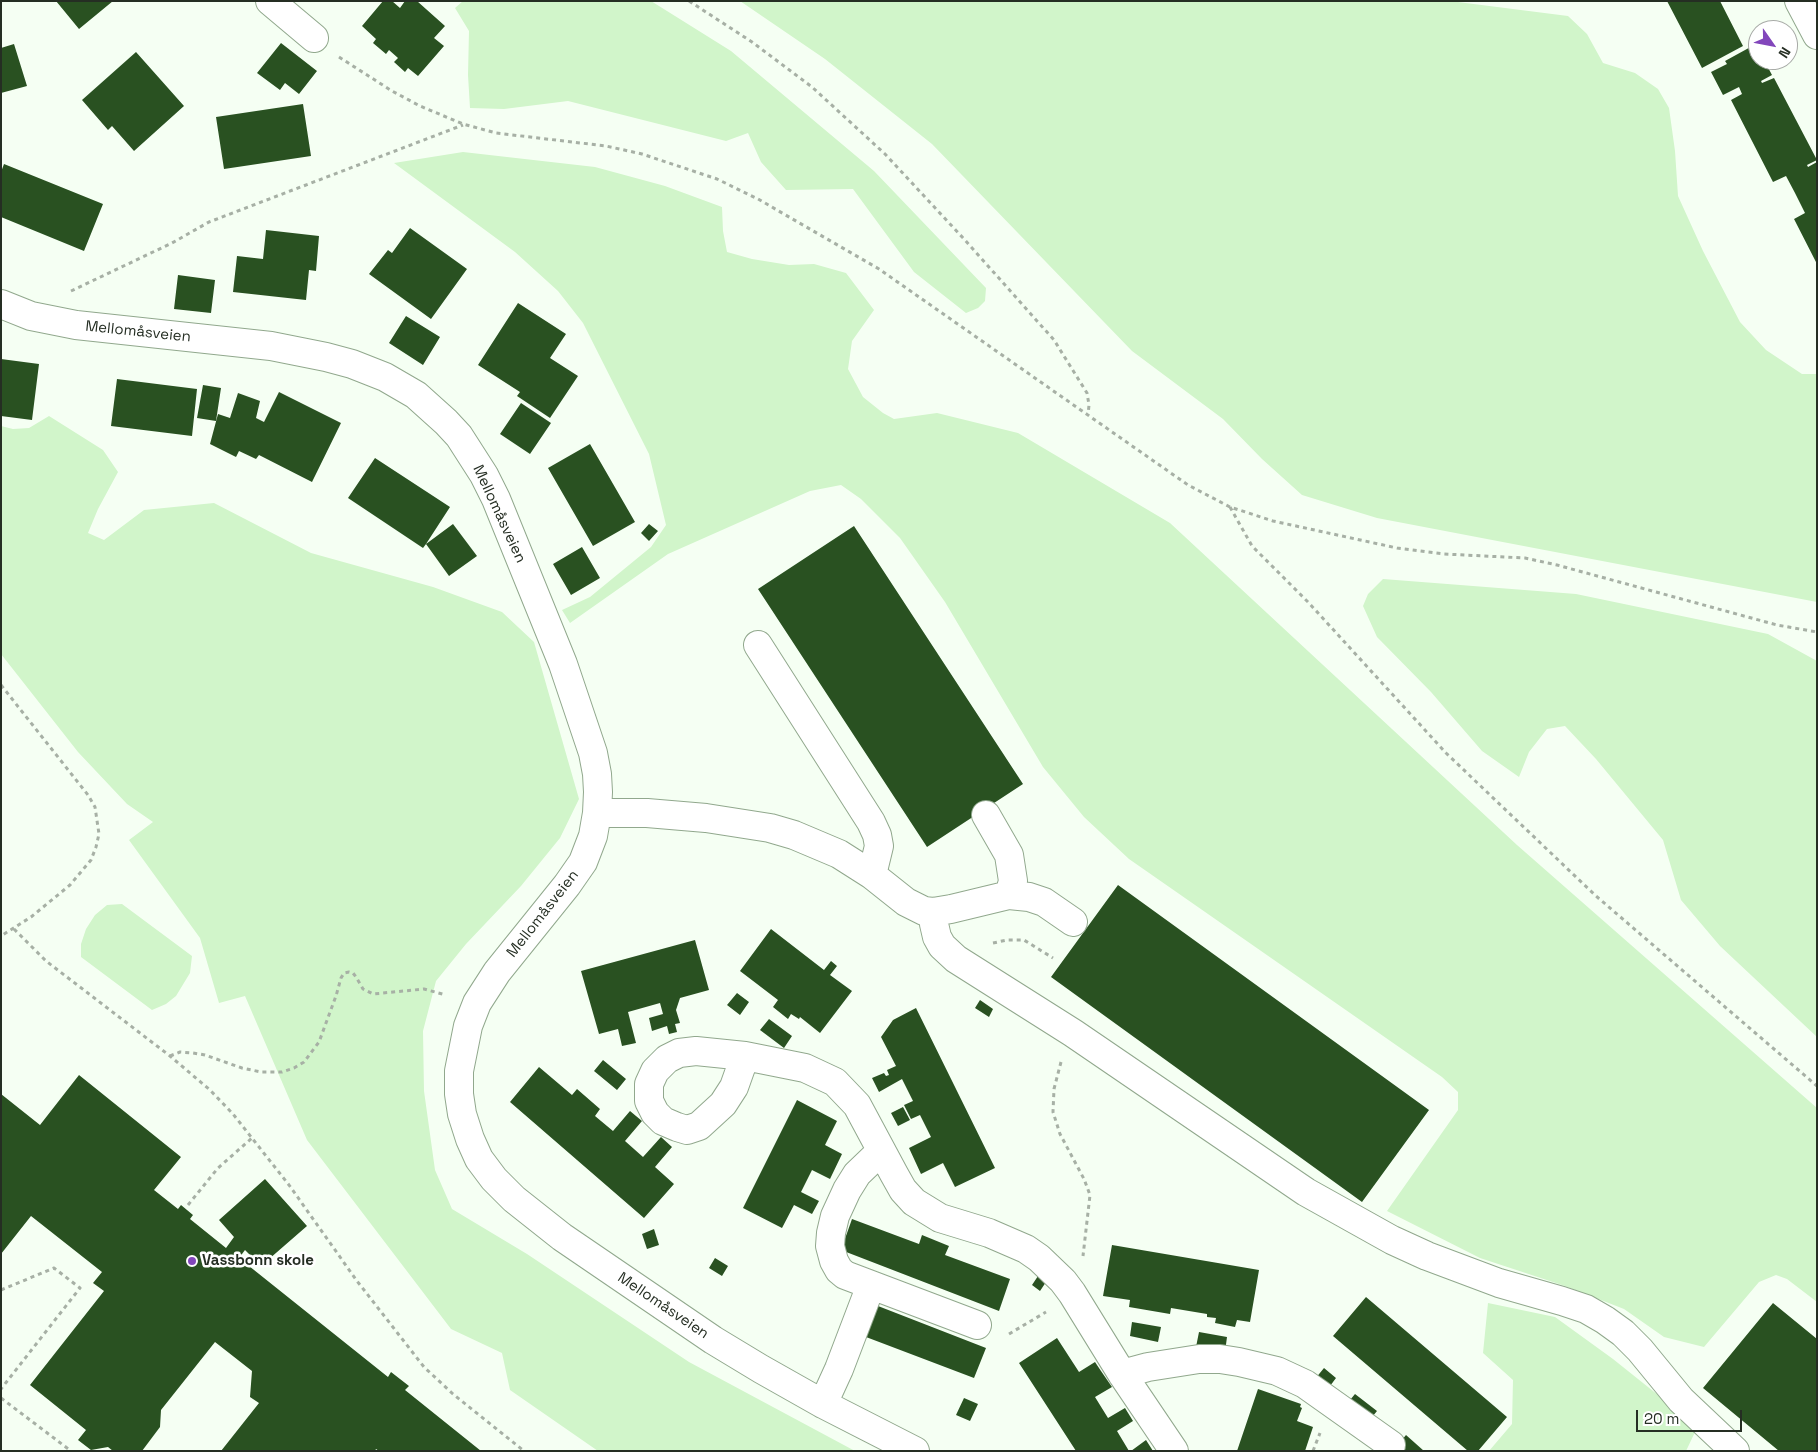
<!DOCTYPE html>
<html>
<head>
<meta charset="utf-8">
<style>
  body { margin:0 }
  #map { position:relative; width:1818px; height:1452px; overflow:hidden; background:#f5fff3; font-family:"Space Grotesk",sans-serif }
  canvas { display:block }
  .frame { position:absolute; inset:0; border:2px solid #252e23; pointer-events:none }
  .north { position:absolute; left:1748px; top:20px; width:50px; height:50px; box-sizing:border-box; background:#fff; border:1px solid #a8aba7; border-radius:50%; rotate:123deg; font-size:14px; font-weight:700; line-height:20px; text-align:center; color:#252e23 }
  .north::after { content:''; display:block; margin:auto; width:18px; height:22px; background:#8246bb; clip-path:polygon(50% 0,100% 100%,50% 72%,0 100%) }
  .scale { position:absolute; left:1636px; top:1410px; width:106px; height:22px; box-sizing:border-box; border:2px solid #252e23; border-top:0; padding-left:6px; font-size:15px; line-height:18px; white-space:nowrap; color:#252e23; -webkit-text-stroke:4px #fff; paint-order:stroke }
</style>
</head>
<body>
<div id="map">
<canvas width="1818" height="1452"></canvas>
<div class="frame"></div>
<div class="north">N</div>
<div class="scale">20 m</div>
</div>
<script>
const ctx = document.querySelector('canvas').getContext('2d');
ctx.lineJoin = 'round';
function fill(path, color) { ctx.fillStyle = color; ctx.fill(path, 'evenodd'); }
const toPath = rows => new Path2D(rows.map(r => 'M' + r).join(''));
function stroke(path, color, width, dash) { ctx.strokeStyle = color; ctx.lineWidth = width; ctx.lineCap = dash ? 'butt' : 'round'; ctx.setLineDash(dash || []); ctx.stroke(path); }
function write(font, color, halo, rows, align = 'center') {
  ctx.font = font + ' "Space Grotesk",sans-serif'; ctx.lineWidth = 5; ctx.setLineDash([]); ctx.textBaseline = 'middle'; ctx.strokeStyle = halo; ctx.fillStyle = color; for (const [text, x, y, turn = 0] of rows) {
    ctx.save(); ctx.translate(x, y); ctx.rotate((+turn || 0) * Math.PI / 180); ctx.textAlign = isNaN(turn) ? turn : align; if (halo) ctx.strokeText(text, 0, 0); ctx.fillText(text, 0, 0); ctx.restore();
  }
}
fill(toPath([
  [463,1,651,1,731,51,874,171,986,288,985,301,978,308,966,313,914,272,853,189,786,190,761,162,748,133,726,141,568,101,504,109,470,108,468,75,469,31,455,8],
  [740,1,1450,1,1568,16,1587,34,1603,63,1635,73,1658,89,1669,108,1675,151,1678,196,1703,251,1740,322,1766,350,1802,374,1817,374,1817,602,1377,518,1302,495,1262,459,1223,419,1132,351,932,144,825,59],
  [463,152,595,167,665,186,722,207,723,231,727,252,752,259,789,265,814,264,846,273,874,310,852,341,848,369,863,397,883,413,894,419,937,413,1018,433,1170,523,1517,845,1817,1108,1817,1302,1787,1279,1776,1275,1759,1282,1704,1347,1664,1337,1624,1309,1565,1286,1480,1258,1387,1211,1458,1110,1458,1092,1442,1077,1129,859,1084,817,1043,767,945,602,900,538,861,499,841,485,810,491,668,554,570,623,562,610,590,597,651,547,666,525,649,454,583,323,558,291,515,252,394,163],
  [49,416,103,450,118,472,98,509,88,533,104,540,144,510,214,503,311,553,433,587,502,612,534,642,579,799,560,838,521,886,466,944,436,981,423,1031,424,1091,435,1170,452,1209,527,1254,689,1362,855,1451,598,1451,510,1390,502,1353,451,1329,307,1140,245,996,219,1003,200,938,129,840,153,822,127,804,78,752,1,654,1,426,13,429,29,428],
  [1383,579,1576,594,1768,634,1817,661,1817,1037,1720,946,1681,900,1663,840,1596,759,1565,726,1547,729,1529,752,1519,777,1482,751,1431,692,1377,637,1363,606,1368,594],
  [122,904,192,956,190,973,176,996,166,1004,152,1010,81,957,81,944,86,929,95,915,107,905],
  [1488,1303,1555,1317,1613,1359,1663,1399,1696,1430,1686,1451,1489,1451,1512,1424,1513,1380,1483,1353]
]), '#d1f5ca');
fill(toPath([
  [56,1,113,1,79,29],
  [383,1,392,1,400,8,405,1,417,1,445,26,434,38,444,46,418,76,408,68,405,72,394,62,398,58,389,50,386,54,373,43,376,39,362,26],
  [1667,1,1720,1,1743,46,1702,68],
  [281,43,317,71,299,94,285,83,280,90,257,73],
  [14,44,27,86,1,93,1,48],
  [1756,44,1758,48,1758,60,1764,60,1772,75,1761,81,1762,83,1774,78,1817,160,1807,165,1808,167,1817,162,1817,264,1794,219,1805,213,1795,193,1786,176,1773,182,1731,100,1742,94,1739,87,1723,95,1711,72,1727,64,1725,61],
  [136,52,184,106,134,151,112,126,108,130,82,100],
  [303,104,311,156,224,169,216,117],
  [4,164,103,204,84,251,1,217,1,172],
  [410,228,467,269,431,319,369,274,388,250,392,253],
  [266,230,319,236,316,271,309,270,306,300,233,292,237,256,263,259],
  [178,275,215,280,211,313,174,309],
  [518,303,566,334,550,358,578,376,550,418,517,396,520,392,478,365],
  [406,316,440,337,423,365,389,343],
  [1,359,39,364,32,420,1,416],
  [117,379,197,389,192,436,111,426],
  [203,385,221,388,216,421,197,418],
  [279,392,341,423,312,482,259,455,256,459,239,451,236,457,210,444,218,414,230,418,238,393,260,401,256,418,264,422],
  [521,403,551,423,530,454,500,434],
  [590,444,635,522,593,546,548,468],
  [375,458,450,507,426,544,453,524,477,556,449,576,426,544,423,548,348,498],
  [649,524,658,531,649,541,641,533],
  [854,526,1023,784,927,847,758,589],
  [582,547,600,578,571,595,553,564],
  [1118,885,1429,1110,1362,1202,1051,977],
  [771,929,824,970,831,961,837,966,830,975,852,991,820,1033,800,1017,799,1019,791,1014,788,1019,773,1007,778,1000,740,971],
  [695,940,709,990,680,998,676,1010,680,1023,675,1024,677,1032,669,1034,667,1026,652,1031,649,1018,663,1014,660,1003,628,1012,636,1043,622,1046,618,1029,599,1034,581,971],
  [737,993,749,1002,740,1015,727,1005],
  [980,1000,993,1009,989,1017,975,1008],
  [916,1008,995,1168,955,1187,943,1163,921,1174,909,1148,931,1137,920,1115,911,1119,904,1105,913,1101,902,1079,879,1092,872,1078,884,1073,886,1076,889,1075,887,1070,896,1066,881,1037,893,1020],
  [769,1019,792,1036,784,1048,760,1030],
  [603,1060,626,1079,617,1090,594,1071],
  [539,1067,572,1095,577,1089,600,1109,595,1116,613,1131,630,1111,642,1121,625,1141,643,1157,661,1137,672,1147,655,1167,674,1184,644,1218,510,1102],
  [79,1075,181,1157,154,1190,178,1209,181,1205,193,1215,190,1219,226,1248,234,1237,219,1220,265,1179,307,1226,261,1266,245,1250,239,1258,388,1377,391,1372,409,1386,405,1390,481,1451,379,1451,376,1449,375,1451,221,1451,259,1403,250,1397,252,1371,215,1342,161,1410,160,1427,142,1451,113,1451,108,1447,91,1450,78,1440,86,1430,30,1385,104,1291,93,1283,102,1272,31,1216,1,1254,1,1094,40,1125],
  [797,1100,837,1121,825,1145,842,1154,830,1179,812,1170,801,1192,819,1201,812,1214,794,1205,782,1228,743,1208],
  [903,1107,910,1120,898,1126,891,1113],
  [852,1219,919,1244,922,1235,949,1246,945,1255,1010,1279,999,1311,841,1250],
  [654,1229,659,1245,647,1249,642,1234],
  [1112,1245,1259,1270,1250,1322,1237,1320,1235,1327,1215,1323,1216,1318,1207,1317,1207,1314,1171,1308,1170,1314,1129,1307,1130,1300,1103,1296],
  [715,1258,728,1266,722,1276,709,1268],
  [1038,1276,1046,1282,1040,1291,1032,1285],
  [1366,1297,1507,1417,1478,1451,1468,1451,1333,1336],
  [1773,1303,1817,1339,1817,1451,1779,1451,1703,1388],
  [878,1306,986,1348,974,1378,866,1337],
  [1132,1322,1161,1327,1158,1342,1130,1336],
  [1199,1332,1227,1337,1225,1352,1196,1347],
  [1057,1338,1079,1372,1095,1362,1101,1371,1112,1387,1095,1397,1108,1418,1125,1408,1133,1421,1117,1431,1129,1451,1076,1451,1019,1363],
  [1324,1368,1336,1378,1327,1390,1315,1379],
  [1258,1389,1301,1404,1300,1407,1302,1408,1297,1421,1313,1427,1305,1451,1237,1451],
  [1355,1394,1377,1411,1368,1422,1345,1406],
  [964,1398,978,1404,970,1421,956,1415],
  [1406,1435,1424,1451,1402,1451,1397,1446],
  [1146,1440,1153,1451,1131,1451]
]), '#295121');
const minor = toPath([
  [270,1,314,38],
  [1799,1,1817,35],
  [1,304,31,316,76,325,271,346,326,357,352,364,385,377,416,395,446,422,459,436,484,475,496,499,563,664,593,753,597,774,598,792,597,813,593,836,583,862,567,885,497,972,477,1003,468,1026,459,1071,459,1094,462,1114,470,1139,479,1159,494,1179,514,1199,562,1237,713,1340,761,1369,823,1404,915,1451],
  [758,645,871,822,877,835,879,846,872,875],
  [597,813,647,813,706,818,770,828,794,835,839,854,872,875,906,902,924,911,933,912,951,909,1009,895,1029,897,1044,902,1073,922],
  [986,815,1009,855,1013,881,1009,895],
  [933,912,934,924,937,937,942,946,956,959,1073,1033,1306,1192,1392,1240,1427,1256,1499,1283,1562,1301,1586,1309,1605,1320,1623,1333,1640,1350,1681,1400,1735,1451],
  [745,1056,734,1087,723,1104,699,1126,687,1130,677,1127,663,1121,655,1113,649,1101,649,1084,655,1071,667,1059,679,1053,696,1051,745,1056,805,1068,835,1082,857,1105,894,1174,903,1190,914,1202,940,1218,989,1233,1026,1249,1039,1258,1063,1281,1072,1293,1122,1374,1174,1451],
  [881,1151,857,1174,847,1190,835,1216,831,1233,830,1246,834,1261,839,1270,845,1275,977,1325],
  [1122,1374,1148,1367,1199,1359,1220,1359,1239,1362,1277,1371,1305,1384,1391,1445],
  [823,1404,839,1369,871,1285]
]);
stroke(minor, '#91a88d', 30);
stroke(toPath([
  [689,1,752,42,812,87,885,154,964,239,1054,340,1087,393,1089,405,1088,415],
  [339,57,392,91,420,106,463,124,496,133,606,146,642,154,717,179,758,199,879,269,1188,485,1230,507,1273,521,1397,548,1444,554,1525,558,1557,565,1777,625,1817,632],
  [71,291,172,243,209,222,463,125],
  [1230,507,1252,546,1308,602,1446,753,1596,896,1817,1086],
  [1,685,88,795,95,807,99,834,96,847,91,860,70,885,31,917,1,936],
  [14,929,46,961,170,1056,210,1090,233,1114,289,1185,357,1281,424,1367,453,1394,524,1451],
  [993,943,1007,940,1024,940,1053,958],
  [170,1056,180,1052,193,1053,205,1055,242,1068,261,1072,282,1072,294,1068,304,1062,319,1042,336,996,341,978,344,973,349,972,353,973,356,977,363,989,373,994,424,989,446,995],
  [1061,1062,1054,1089,1053,1112,1060,1134,1084,1179,1090,1195,1083,1256],
  [188,1205,218,1168,252,1138],
  [1,1290,54,1268,80,1288,1,1389],
  [1009,1334,1046,1312],
  [1,1398,71,1451],
  [1313,1451,1320,1433]
]), '#a7b0a5', 3, [4, 4]);
stroke(minor, '#fff', 28);
for (const [x, y, r, color] of [
  [192,1261,5,"#8246bb"]
]) { const dot = new Path2D(); dot.arc(x, y, r, 0, 2 * Math.PI); ctx.fillStyle = color; ctx.fill(dot); stroke(dot, '#fff', 2); }
write('15px', '#252e23', '#fff', [
  ["Mellomåsveien",138,332,6],
  ["Mellomåsveien",499,514,65],
  ["Mellomåsveien",543,914,-52],
  ["Mellomåsveien",663,1306,34]
]);
write('bold 15px', '#252e23', '#fff', [
  ["Vassbonn skole",202,1261]
], 'left');
</script>
</body>
</html>
